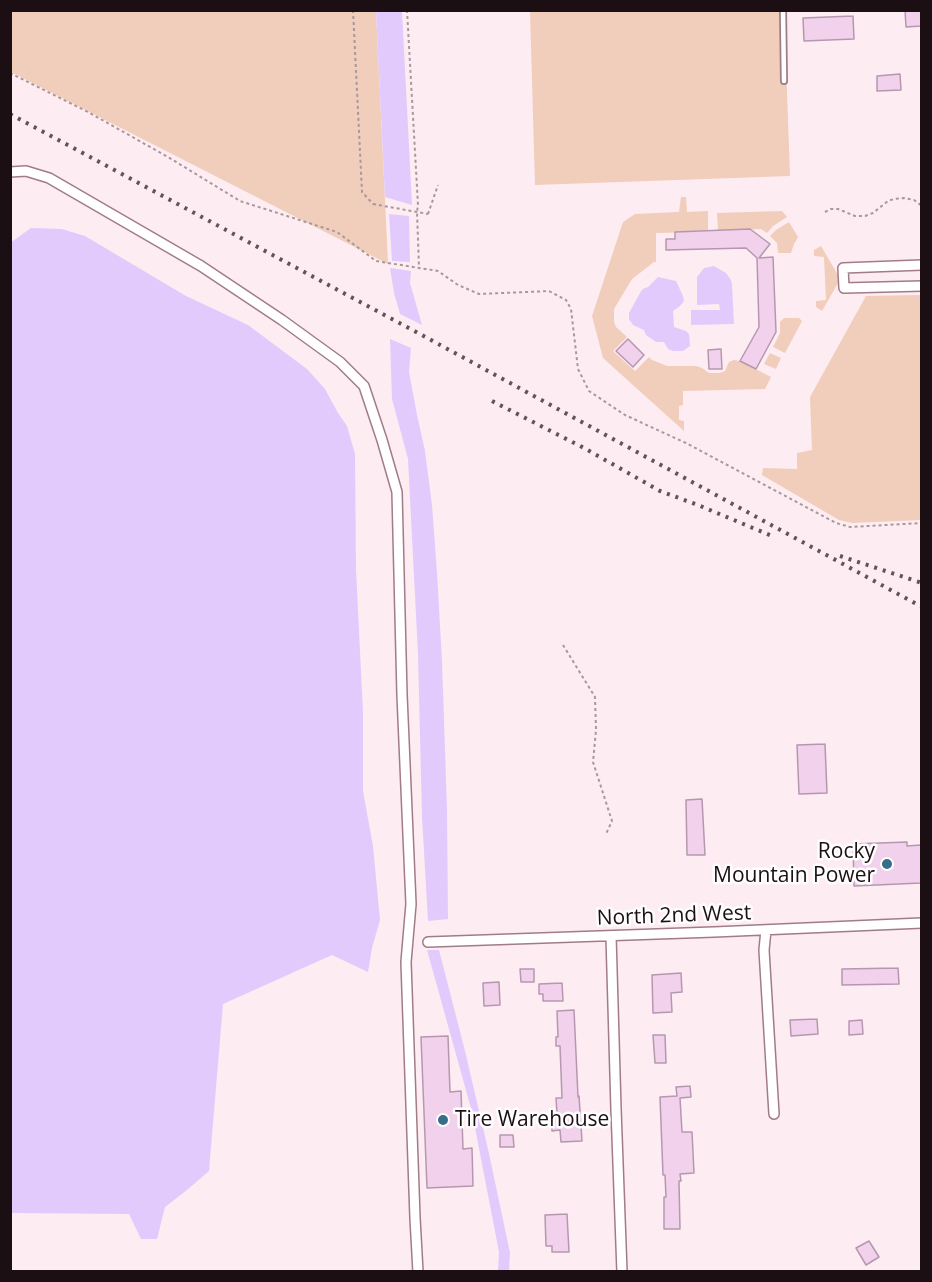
<!DOCTYPE html>
<html>
<head>
<meta charset="utf-8">
<style>
  body { margin:0 }
  #map { position:relative; width:932px; height:1282px; overflow:hidden; background:#fdecf1; font-family:"Open Sans",sans-serif }
  canvas { display:block }
  .frame { position:absolute; inset:0; border:12px solid #1c0f13; pointer-events:none }
</style>
</head>
<body>
<div id="map">
<canvas width="932" height="1282"></canvas>
<div class="frame"></div>
</div>
<script>
const ctx = document.querySelector('canvas').getContext('2d');
ctx.lineJoin = 'round';
function fill(path, color) { ctx.fillStyle = color; ctx.fill(path, 'evenodd'); }
const toPath = rows => new Path2D(rows.map(r => 'M' + r).join(''));
function stroke(path, color, width, dash) { ctx.strokeStyle = color; ctx.lineWidth = width; ctx.lineCap = dash ? 'butt' : 'round'; ctx.setLineDash(dash || []); ctx.stroke(path); }
function write(font, color, halo, rows, align = 'center') {
  ctx.font = font + ' "Open Sans",sans-serif'; ctx.lineWidth = 5; ctx.setLineDash([]); ctx.textBaseline = 'middle'; ctx.strokeStyle = halo; ctx.fillStyle = color; for (const [text, x, y, turn = 0] of rows) {
    ctx.save(); ctx.translate(x, y); ctx.rotate((+turn || 0) * Math.PI / 180); ctx.textAlign = isNaN(turn) ? turn : align; if (halo) ctx.strokeText(text, 0, 0); ctx.fillText(text, 0, 0); ctx.restore();
  }
}
fill(toPath([
  [10,11,376,11,388,264,11,72],
  [530,11,784,11,790,176,535,185],
  [681,197,686,197,687,212,708,211,708,232,656,233,656,262,654,262,632,279,614,309,614,322,616,327,627,337,613,351,635,371,649,357,652,360,667,366,696,366,702,368,709,373,720,373,725,371,729,362,734,360,740,361,771,377,765,389,683,391,683,405,679,406,679,420,684,421,684,431,603,358,592,316,623,222,635,214,679,212],
  [782,211,787,217,773,226,767,233,761,229,718,231,717,213],
  [789,222,798,237,794,244,791,253,778,253,777,243,770,236,776,230],
  [821,246,838,275,838,283,822,311,816,307,816,301,826,300,824,257,814,256,814,250],
  [921,295,921,520,852,523,839,520,762,475,763,468,797,469,797,453,812,450,810,397,866,296],
  [784,318,799,318,802,321,785,353,773,347,780,333,780,322],
  [770,353,781,358,776,369,764,364]
]), '#f1cdbc');
fill(toPath([
  [376,11,402,11,412,205,385,197],
  [389,214,409,216,410,262,392,261],
  [31,228,62,229,85,236,186,296,248,325,307,369,325,389,338,413,347,426,355,454,356,569,363,713,363,791,373,846,380,920,372,948,368,972,332,955,223,1004,209,1171,187,1190,165,1207,157,1239,141,1239,129,1214,11,1213,10,243],
  [714,266,726,273,731,280,732,284,734,324,691,325,691,310,720,310,719,304,697,305,697,277,704,268],
  [390,268,411,271,410,283,422,325,400,314,394,293],
  [658,277,676,281,683,296,684,301,680,306,673,311,674,327,686,331,689,334,690,346,683,351,673,351,668,349,664,342,656,342,646,335,644,330,633,325,629,319,629,313,640,293,643,289,648,287],
  [390,339,411,348,409,372,417,415,425,451,432,505,437,573,442,661,447,810,448,919,428,921,422,817,418,654,408,459,392,399],
  [427,950,439,950,465,1051,490,1158,510,1253,509,1271,498,1271,499,1252,472,1112]
]), '#e3cafd');
const building = toPath([
  [905,10,921,10,921,26,906,27,905,10],
  [853,16,854,39,804,41,803,18,853,16],
  [900,74,901,90,877,91,877,76,900,74],
  [750,229,770,244,759,258,773,257,776,332,756,369,740,361,759,327,757,258,746,248,666,250,666,239,675,239,675,232,750,229],
  [628,339,644,355,633,367,616,351,628,339],
  [721,349,722,369,709,369,708,350,721,349],
  [825,744,827,793,799,794,797,745,825,744],
  [702,799,705,855,687,855,686,800,702,799],
  [907,842,907,846,921,845,921,883,854,886,853,844,907,842],
  [898,968,899,984,842,985,842,969,898,968],
  [520,969,534,969,534,982,521,982,520,969],
  [681,973,682,992,671,993,672,1012,653,1013,652,975,681,973],
  [499,982,500,1005,484,1006,483,983,499,982],
  [562,983,563,1001,543,1001,543,994,539,994,539,984,562,983],
  [574,1010,578,1097,579,1096,582,1141,561,1142,560,1130,552,1131,551,1113,557,1113,556,1098,562,1098,560,1046,556,1046,556,1037,558,1037,557,1011,574,1010],
  [817,1019,818,1034,791,1036,790,1020,817,1019],
  [862,1020,863,1034,849,1035,849,1021,862,1020],
  [653,1035,665,1035,666,1063,655,1063,653,1035],
  [448,1036,450,1092,461,1091,463,1149,472,1148,473,1186,427,1188,421,1037,448,1036],
  [690,1086,691,1097,680,1098,682,1132,692,1132,694,1173,680,1174,681,1181,679,1181,680,1229,664,1229,664,1197,666,1197,665,1175,663,1175,660,1097,677,1096,676,1087,690,1086],
  [500,1135,513,1135,514,1147,500,1147,500,1135],
  [567,1214,569,1252,552,1252,552,1246,546,1246,545,1215,567,1214],
  [869,1241,879,1257,866,1265,856,1248,869,1241]
]);
fill(building, '#f1d1eb');
stroke(building, '#b598b0', 1.5);
const lane = toPath([
  [783,10,784,81]
]);
const street = toPath([
  [10,172,26,171,49,178,201,266,282,320,340,362,364,386,382,440,397,492,402,695,411,904,406,962,415,1218,418,1272],
  [922,265,843,268,844,288,922,286],
  [766,930,764,950,774,1114],
  [611,936,616,1109,622,1272],
  [428,942,714,932,922,923]
]);
stroke(lane, '#a17c88', 8);
stroke(street, '#a17c88', 12);
stroke(toPath([
  [353,10,362,192,373,204],
  [407,10,418,205,417,212,419,267],
  [10,73,88,112,168,157,240,201,337,232,376,261,438,271,458,285,479,294,549,291,566,300,571,309,578,369,589,391,625,415,686,443,836,523,850,527,922,523],
  [825,212,831,209,838,209,855,216,865,216,873,213,888,201,894,199,904,198,914,200,922,206],
  [428,214,438,185],
  [563,645,595,697,596,730,593,762,612,821,606,834]
]), '#a7989c', 2, [3, 3]);
stroke(lane, '#fff', 4.5);
stroke(street, '#fff', 9);
stroke(toPath([
  [10,114,431,340,922,607],
  [492,401,584,448,660,491,698,505,772,536],
  [840,556,922,583]
]), '#625358', 4, [3, 6]);
stroke(toPath([
  [373,204,428,214]
]), '#a7989c', 2, [3, 3]);
for (const [x, y, r, color] of [
  [887,864,6,"#376e89"],
  [443,1120,6,"#376e89"]
]) { const dot = new Path2D(); dot.arc(x, y, r, 0, 2 * Math.PI); ctx.fillStyle = color; ctx.fill(dot); stroke(dot, '#fefefe', 2); }
write('21px', '#1c0f13', '#fefefe', [
  ["Rocky",875,852],
  ["Mountain Power",875,876],
  ["Tire Warehouse",455,1120,"left"]
], 'right');
write('21px', '#1c0f13', '#fefefe', [
  ["North 2nd West",674,916,-2]
]);
</script>
</body>
</html>
